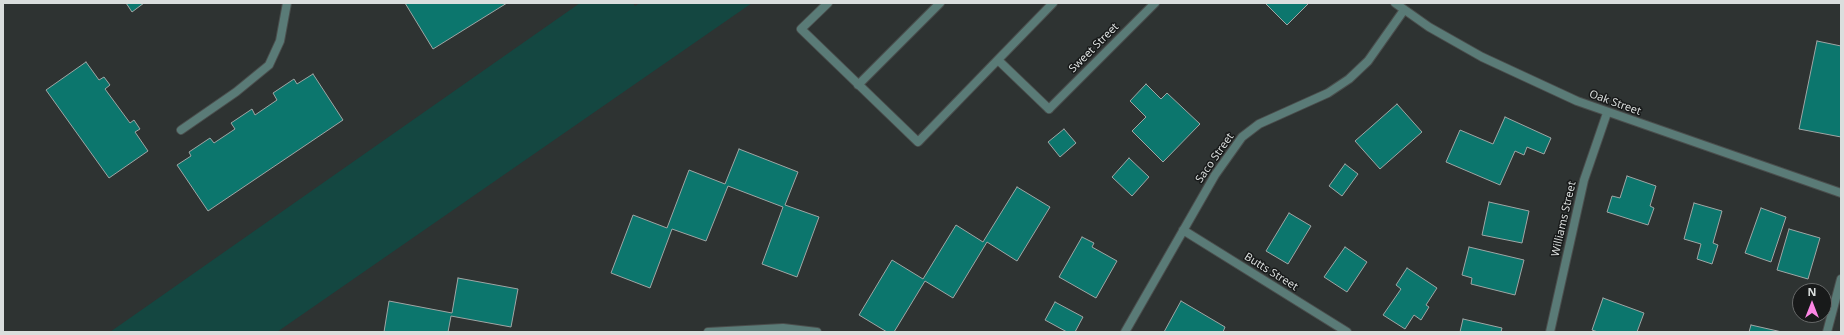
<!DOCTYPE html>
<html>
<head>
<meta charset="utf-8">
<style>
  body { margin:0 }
  #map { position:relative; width:1844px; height:335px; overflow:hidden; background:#2e3332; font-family:"Noto Sans",sans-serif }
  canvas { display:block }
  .frame { position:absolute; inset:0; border:4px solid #dadedd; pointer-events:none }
  .north { position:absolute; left:1792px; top:283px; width:40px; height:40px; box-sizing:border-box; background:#181a1a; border:1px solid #666868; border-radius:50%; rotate:0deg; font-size:11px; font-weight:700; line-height:16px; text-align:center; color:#dadedd }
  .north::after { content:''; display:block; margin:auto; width:14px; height:18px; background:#fc86e4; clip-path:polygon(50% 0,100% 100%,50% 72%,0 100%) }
</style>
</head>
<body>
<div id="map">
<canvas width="1844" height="335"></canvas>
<div class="frame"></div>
<div class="north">N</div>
</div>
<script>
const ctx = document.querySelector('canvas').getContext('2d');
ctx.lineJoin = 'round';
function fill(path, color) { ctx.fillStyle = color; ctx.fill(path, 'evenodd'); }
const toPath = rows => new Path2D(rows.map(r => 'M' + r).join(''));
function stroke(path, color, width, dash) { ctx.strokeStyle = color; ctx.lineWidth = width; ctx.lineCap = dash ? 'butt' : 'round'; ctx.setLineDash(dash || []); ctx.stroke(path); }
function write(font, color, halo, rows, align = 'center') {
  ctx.font = font + ' "Noto Sans",sans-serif'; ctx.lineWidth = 3; ctx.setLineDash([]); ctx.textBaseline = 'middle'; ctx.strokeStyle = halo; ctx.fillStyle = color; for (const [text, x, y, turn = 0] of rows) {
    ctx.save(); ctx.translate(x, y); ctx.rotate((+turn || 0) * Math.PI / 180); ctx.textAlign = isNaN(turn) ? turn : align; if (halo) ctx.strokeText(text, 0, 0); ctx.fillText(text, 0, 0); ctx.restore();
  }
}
fill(toPath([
  [580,3,633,3,635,6,640,3,752,3,277,332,110,332]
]), '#144741');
const building = toPath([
  [126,3,144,3,132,12,126,3],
  [405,3,507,3,433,49,405,3],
  [1265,3,1309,3,1287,25,1265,3],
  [1817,41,1841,46,1841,137,1799,129,1817,41],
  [86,62,99,80,104,77,110,85,105,89,130,123,134,120,140,129,135,132,148,151,109,178,46,90,86,62],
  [313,74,343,120,208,211,177,165,191,156,189,152,210,138,214,143,235,129,231,123,252,109,255,115,277,100,273,93,294,79,297,84,313,74],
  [1146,84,1161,99,1167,93,1200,124,1163,162,1132,131,1146,117,1130,101,1146,84],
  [1397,104,1422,132,1380,169,1355,141,1397,104],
  [1505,117,1551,138,1544,154,1527,147,1524,155,1515,151,1500,185,1446,162,1460,130,1493,144,1505,117],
  [1064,129,1076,143,1060,157,1048,142,1064,129],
  [739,149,798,172,785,205,819,217,797,277,762,264,783,207,728,186,706,241,672,229,650,288,611,273,633,215,667,228,689,170,725,184,739,149],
  [1129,158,1149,177,1132,196,1112,177,1129,158],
  [1345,164,1358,174,1342,196,1329,186,1345,164],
  [1627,176,1656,186,1650,206,1654,208,1648,225,1607,212,1612,196,1620,198,1627,176],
  [1017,187,1050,207,1017,261,987,242,953,298,925,281,894,332,887,332,859,315,892,260,923,279,956,225,983,242,1017,187],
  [1489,202,1529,211,1522,243,1482,235,1489,202],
  [1694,203,1722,211,1713,243,1718,245,1712,264,1697,259,1701,244,1684,239,1694,203],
  [1761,208,1786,217,1771,262,1745,253,1761,208],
  [1289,213,1311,226,1288,264,1266,251,1289,213],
  [1789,229,1820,238,1808,279,1777,270,1789,229],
  [1082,237,1094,243,1092,247,1117,261,1096,298,1059,277,1082,237],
  [1345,247,1367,262,1347,292,1324,277,1345,247],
  [1469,247,1524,260,1515,295,1471,284,1472,278,1462,275,1469,247],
  [1407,268,1437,288,1426,305,1429,307,1421,320,1414,315,1405,329,1383,315,1401,289,1396,285,1407,268],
  [458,278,518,289,511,327,451,316,448,332,384,332,389,301,452,313,458,278],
  [1603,298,1644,313,1637,332,1598,332,1592,330,1603,298],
  [1181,301,1225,327,1223,332,1164,332,1181,301],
  [1055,302,1083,317,1075,332,1067,332,1045,320,1055,302],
  [1463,319,1502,328,1501,332,1460,332,1463,319],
  [1751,325,1782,332,1749,332,1751,325]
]);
fill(building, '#0c766d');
stroke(building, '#9fa6a5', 1);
const service = toPath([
  [828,3,801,29,918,142,1053,3],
  [998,60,1049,109],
  [858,85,940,3],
  [181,130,236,92,269,65,280,41,287,3],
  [708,332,783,328,817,332]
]);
const minor = toPath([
  [1049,109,1155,3],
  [1183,230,1347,332],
  [1125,332,1215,175,1242,137,1259,124,1328,93,1349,79,1368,61,1404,10],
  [1550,332,1584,180,1607,113],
  [1827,332,1841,279]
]);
const tertiary = toPath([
  [1395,3,1429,27,1482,57,1577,101,1841,193]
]);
stroke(service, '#4a4e4d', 10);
stroke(minor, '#4a4e4d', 10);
stroke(tertiary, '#4a4e4d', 10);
stroke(service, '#5a7b77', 8);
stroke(minor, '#5a7b77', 8);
stroke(tertiary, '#5a7b77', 8);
write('11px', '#dadedd', '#181a1a', [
  ["Sweet Street",1094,48,-45],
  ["Oak Street",1615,103,20],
  ["Saco Street",1215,158,-55],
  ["Williams Street",1564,219,-77],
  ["Butts Street",1271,272,32]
]);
</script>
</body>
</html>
